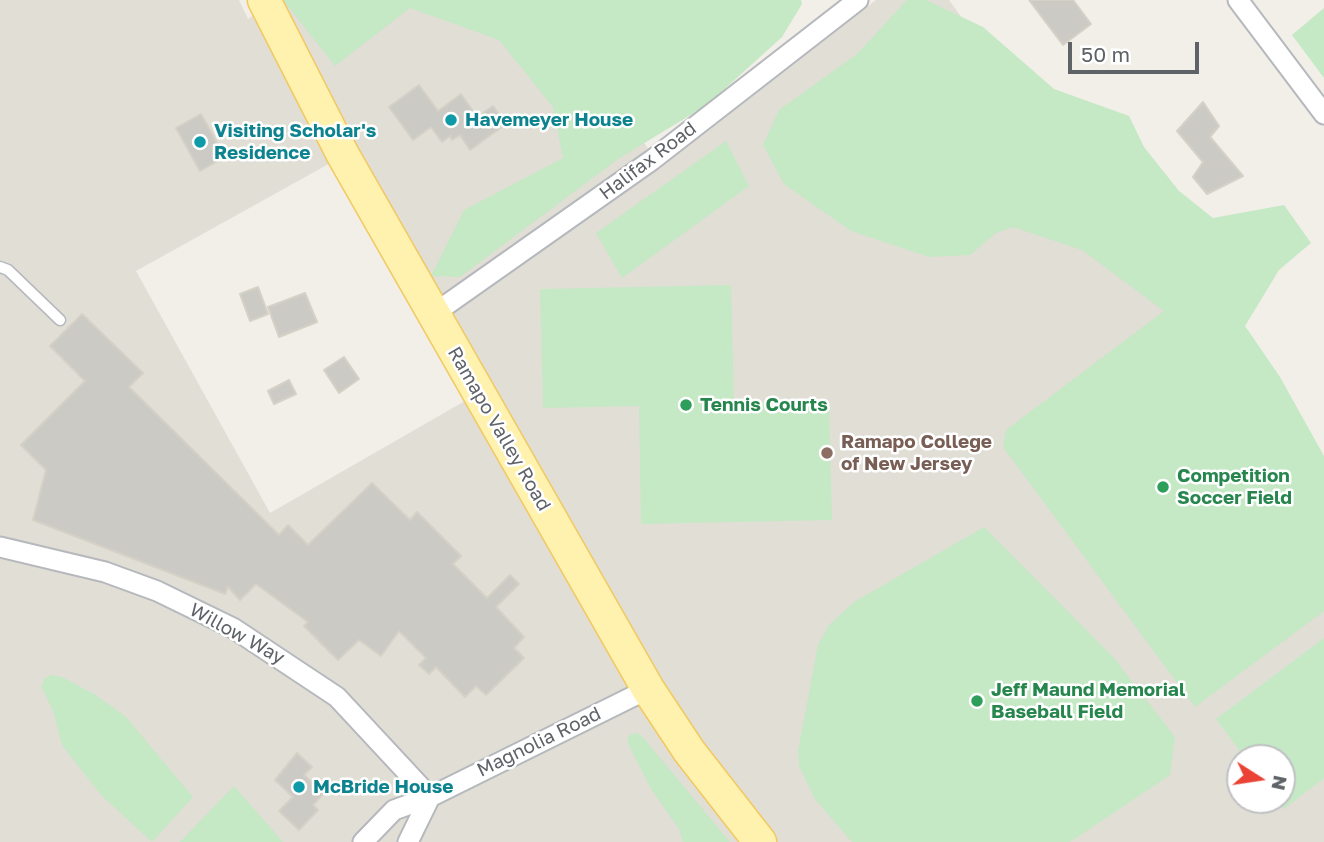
<!DOCTYPE html>
<html>
<head>
<meta charset="utf-8">
<style>
  body { margin:0 }
  #map { position:relative; width:1324px; height:842px; overflow:hidden; background:#f1efe8; font-family:"Golos Text",sans-serif }
  canvas { display:block }
  .north { position:absolute; left:1226px; top:744px; width:70px; height:70px; box-sizing:border-box; background:#fff; border:2px solid #bfc1c3; border-radius:50%; rotate:102deg; font-size:19px; font-weight:700; line-height:28px; text-align:center; color:#5f6368 }
  .north::after { content:''; display:block; margin:auto; width:24px; height:32px; background:#ea4335; clip-path:polygon(50% 0,100% 100%,50% 72%,0 100%) }
  .scale { position:absolute; left:1068px; top:42px; width:131px; height:32px; box-sizing:border-box; border:4px solid #5f6368; border-top:0; padding-left:9px; font-size:21px; line-height:24px; white-space:nowrap; color:#5f6368; -webkit-text-stroke:5px #fff; paint-order:stroke }
</style>
</head>
<body>
<div id="map">
<canvas width="1324" height="842"></canvas>
<div class="north">N</div>
<div class="scale">50 m</div>
</div>
<script>
const ctx = document.querySelector('canvas').getContext('2d');
ctx.lineJoin = 'round';
function fill(path, color) { ctx.fillStyle = color; ctx.fill(path, 'evenodd'); }
const toPath = rows => new Path2D(rows.map(r => 'M' + r).join(''));
function stroke(path, color, width, dash) { ctx.strokeStyle = color; ctx.lineWidth = width; ctx.lineCap = dash ? 'butt' : 'round'; ctx.setLineDash(dash || []); ctx.stroke(path); }
function write(font, color, halo, rows, align = 'center') {
  ctx.font = font + ' "Golos Text",sans-serif'; ctx.lineWidth = 5; ctx.setLineDash([]); ctx.textBaseline = 'middle'; ctx.strokeStyle = halo; ctx.fillStyle = color; for (const [text, x, y, turn = 0] of rows) {
    ctx.save(); ctx.translate(x, y); ctx.rotate((+turn || 0) * Math.PI / 180); ctx.textAlign = isNaN(turn) ? turn : align; if (halo) ctx.strokeText(text, 0, 0); ctx.fillText(text, 0, 0); ctx.restore();
  }
}
fill(toPath([
  [0,0,239,0,248,19,275,0,554,0,660,168,876,0,949,0,1324,515,1324,842,0,842],
  [343,156,477,394,270,513,136,271],
  [1240,758,1282,758,1282,800,1240,800]
]), '#e1ded6');
fill(toPath([
  [283,0,801,0,802,4,782,37,707,105,618,159,460,277,431,276,464,210,563,158,553,107,499,40,410,8,335,66],
  [907,0,926,0,983,27,1054,89,1129,116,1144,147,1179,191,1213,218,1284,205,1311,243,1279,270,1245,326,1280,377,1324,456,1324,611,1195,707,1003,447,1006,430,1164,311,1082,250,1013,227,996,233,970,255,929,257,851,231,784,184,763,145,779,110,857,54],
  [1324,8,1324,78,1292,35],
  [726,141,749,186,622,278,596,233],
  [731,285,734,403,829,401,832,520,641,524,639,406,543,408,540,289],
  [984,527,1114,658,1175,737,1170,775,1070,842,852,842,815,799,799,766,798,751,818,645,829,625,854,602],
  [1324,638,1324,778,1284,809,1277,800,1282,800,1282,758,1245,758,1216,719],
  [51,675,62,677,94,694,125,716,193,797,152,842,101,795,62,745,53,711,41,686,45,678],
  [635,733,641,735,730,842,683,842,679,829,651,789,628,744,628,736],
  [234,786,283,842,180,842]
]), '#c5e8c5');
const building = toPath([
  [1029,0,1073,0,1091,24,1063,45,1029,0],
  [419,85,438,111,461,94,477,117,493,106,506,124,470,150,460,135,452,140,450,136,442,142,431,127,413,140,389,107,419,85],
  [1203,102,1219,126,1210,137,1243,176,1207,194,1193,177,1203,162,1177,131,1203,102],
  [201,114,225,157,200,171,176,128,201,114],
  [258,287,268,314,250,321,240,294,258,287],
  [305,293,317,322,279,337,268,307,305,293],
  [82,314,143,373,129,387,279,535,288,525,308,545,372,483,410,520,417,512,461,556,453,564,487,598,510,575,519,584,496,607,524,637,514,648,524,658,486,695,476,686,465,697,436,667,429,674,419,665,426,658,399,631,381,656,359,640,338,660,304,626,308,622,256,584,240,600,228,587,225,594,33,520,46,470,21,445,85,381,50,346,82,314],
  [344,357,359,379,339,393,324,370,344,357],
  [289,380,296,394,274,404,268,391,289,380],
  [297,753,312,767,304,775,324,793,313,805,318,810,299,830,279,811,293,797,275,780,297,753]
]);
fill(building, '#cccac5');
stroke(building, '#d6d1c6', 2);
const lane = toPath([
  [0,267,8,270,60,320]
]);
const street = toPath([
  [1238,0,1324,114],
  [432,315,652,160,858,0],
  [0,547,105,572,157,591,233,628,337,697,430,797],
  [363,842,394,810,430,797,648,689],
  [408,842,430,797]
]);
const primary = toPath([
  [264,0,343,155,648,689,689,751,760,842]
]);
stroke(lane, '#b5b8bc', 13);
stroke(street, '#b5b8bc', 23);
stroke(primary, '#f2c960', 35);
stroke(lane, '#fff', 10);
stroke(street, '#fff', 19);
stroke(primary, '#fff2af', 32);
for (const [x, y, r, color] of [
  [451,120,7,"#0f9aa8"],
  [200,142,7,"#0f9aa8"],
  [686,405,7,"#2e9e5b"],
  [827,453,7,"#8d6e63"],
  [1163,487,7,"#2e9e5b"],
  [977,701,7,"#2e9e5b"],
  [299,787,7,"#0f9aa8"]
]) { const dot = new Path2D(); dot.arc(x, y, r, 0, 2 * Math.PI); ctx.fillStyle = color; ctx.fill(dot); stroke(dot, '#fff', 2.5); }
write('bold 19px', '#0d838f', '#fff', [
  ["Havemeyer House",465,120],
  ["Visiting Scholar's",214,131],
  ["Residence",214,153],
  ["McBride House",313,787]
], 'left');
write('19px', '#5f6368', '#fff', [
  ["Halifax Road",648,161,-37],
  ["Ramapo Valley Road",499,429,60],
  ["Willow Way",237,634,29],
  ["Magnolia Road",539,742,-26]
]);
write('bold 19px', '#27864d', '#fff', [
  ["Tennis Courts",700,405],
  ["Competition",1177,476],
  ["Soccer Field",1177,498],
  ["Jeff Maund Memorial",991,690],
  ["Baseball Field",991,712]
], 'left');
write('bold 19px', '#785e54', '#fff', [
  ["Ramapo College",841,442],
  ["of New Jersey",841,464]
], 'left');
</script>
</body>
</html>
